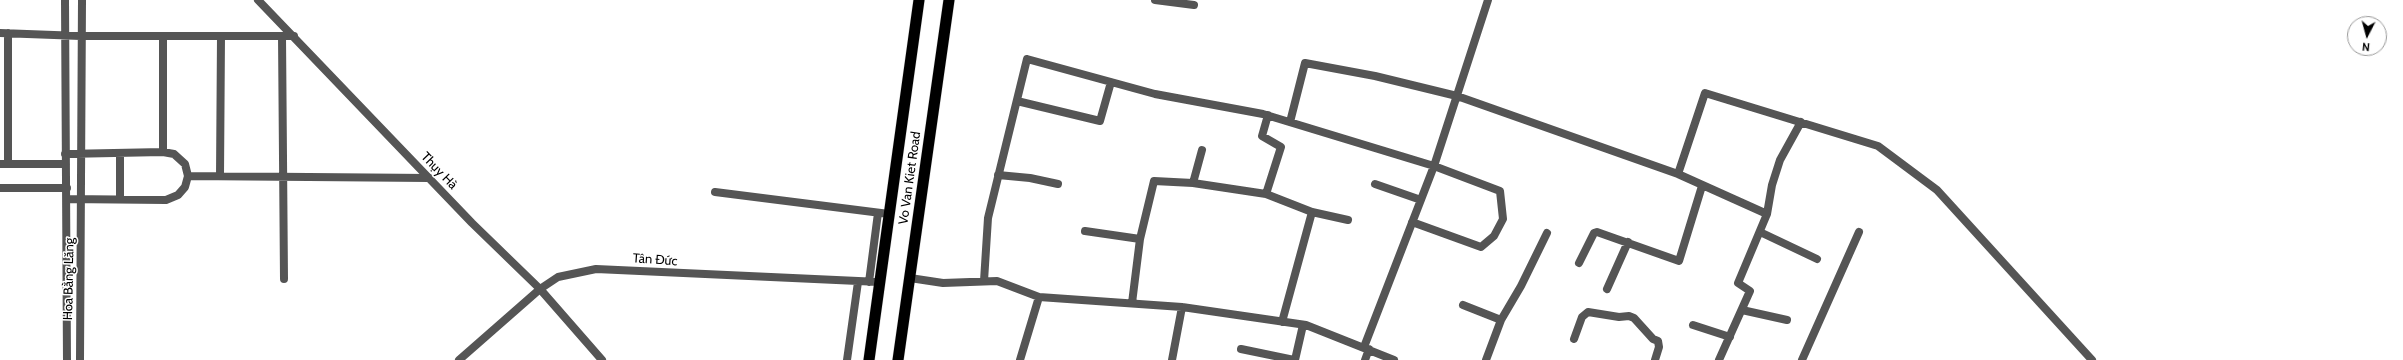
<!DOCTYPE html>
<html>
<head>
<meta charset="utf-8">
<style>
  body { margin:0 }
  #map { position:relative; width:2403px; height:360px; overflow:hidden; background:#fff; font-family:Cabin,sans-serif }
  canvas { display:block }
  .north { position:absolute; left:2347px; top:16px; width:40px; height:40px; box-sizing:border-box; background:#fff; border:1px solid #999; border-radius:50%; rotate:186deg; font-size:11px; font-weight:700; line-height:16px; text-align:center; color:#000 }
  .north::after { content:''; display:block; margin:auto; width:14px; height:18px; background:#000; clip-path:polygon(50% 0,100% 100%,50% 72%,0 100%) }
</style>
</head>
<body>
<div id="map">
<canvas width="2403" height="360"></canvas>
<div class="north">N</div>
</div>
<script>
const ctx = document.querySelector('canvas').getContext('2d');
ctx.lineJoin = 'round';
const toPath = rows => new Path2D(rows.map(r => 'M' + r).join(''));
function stroke(path, color, width, dash) { ctx.strokeStyle = color; ctx.lineWidth = width; ctx.lineCap = dash ? 'butt' : 'round'; ctx.setLineDash(dash || []); ctx.stroke(path); }
function write(font, color, halo, rows, align = 'center') {
  ctx.font = font + ' Cabin,sans-serif'; ctx.lineWidth = 3; ctx.setLineDash([]); ctx.textBaseline = 'middle'; ctx.strokeStyle = halo; ctx.fillStyle = color; for (const [text, x, y, turn = 0] of rows) {
    ctx.save(); ctx.translate(x, y); ctx.rotate((+turn || 0) * Math.PI / 180); ctx.textAlign = isNaN(turn) ? turn : align; if (halo) ctx.strokeText(text, 0, 0); ctx.fillText(text, 0, 0); ctx.restore();
  }
}
const trunk = toPath([
  [869,360,919,0],
  [898,360,949,0]
]);
stroke(trunk, '#dbdbdb', 12);
stroke(toPath([
  [65,0,67,360],
  [1155,0,1194,5],
  [0,33,81,36,294,36],
  [163,36,163,152],
  [282,36,284,279],
  [1017,101,1100,121,1111,82],
  [1290,122,1305,63,1375,76,1457,96,1678,174,1767,214,1738,283,1750,291,1719,360],
  [120,153,120,199],
  [65,154,163,152,174,154,185,164,188,176],
  [0,164,66,164],
  [8,164,8,33],
  [1678,174,1705,93,1878,146,1937,190,2092,360],
  [998,175,1030,178,1058,184],
  [220,176,221,36],
  [1193,183,1202,150],
  [1375,184,1421,200],
  [0,188,67,188],
  [715,192,889,214],
  [1266,194,1281,147,1262,136,1268,115],
  [67,199,166,200,178,195,185,187,188,176,429,178],
  [1767,214,1772,185,1780,160,1801,122],
  [1085,231,1140,239],
  [1760,232,1817,259],
  [1579,263,1594,233,1597,232,1679,261,1702,186],
  [910,278,943,283,997,281,1039,297,1182,307,1306,325,1394,360],
  [984,281,988,218,1027,59,1155,94,1263,114,1434,166,1500,191,1503,219,1494,236,1481,247,1412,222],
  [869,282,878,213],
  [1607,289,1628,242],
  [1132,303,1140,239,1154,181,1193,183,1266,194,1312,212,1348,220],
  [1463,305,1501,320],
  [1742,310,1787,320],
  [1282,322,1312,212],
  [1693,325,1730,337],
  [1574,339,1582,317,1588,312,1619,317,1629,316,1634,318,1653,339,1658,341,1659,347,1655,360],
  [1364,347,1434,166,1488,0],
  [1241,349,1294,360],
  [80,360,82,0],
  [459,360,540,289,558,277,596,269,880,282],
  [847,360,858,282],
  [1020,360,1039,297],
  [1172,360,1182,307],
  [1295,360,1303,325],
  [1365,360,1369,349],
  [1486,360,1501,320,1521,286,1547,233],
  [1802,360,1859,232]
]), '#555', 8);
stroke(toPath([
  [258,0,472,223,540,289,602,360]
]), '#555', 8);
stroke(trunk, '#000', 11);
write('13px', '#000', '#fff', [
  ["Thụy Hà",439,171,46],
  ["Vo Van Kiet Road",910,178,-82],
  ["Tân Đức",655,260,4],
  ["Hoa Bằng Lăng",69,279,-89]
]);
</script>
</body>
</html>
